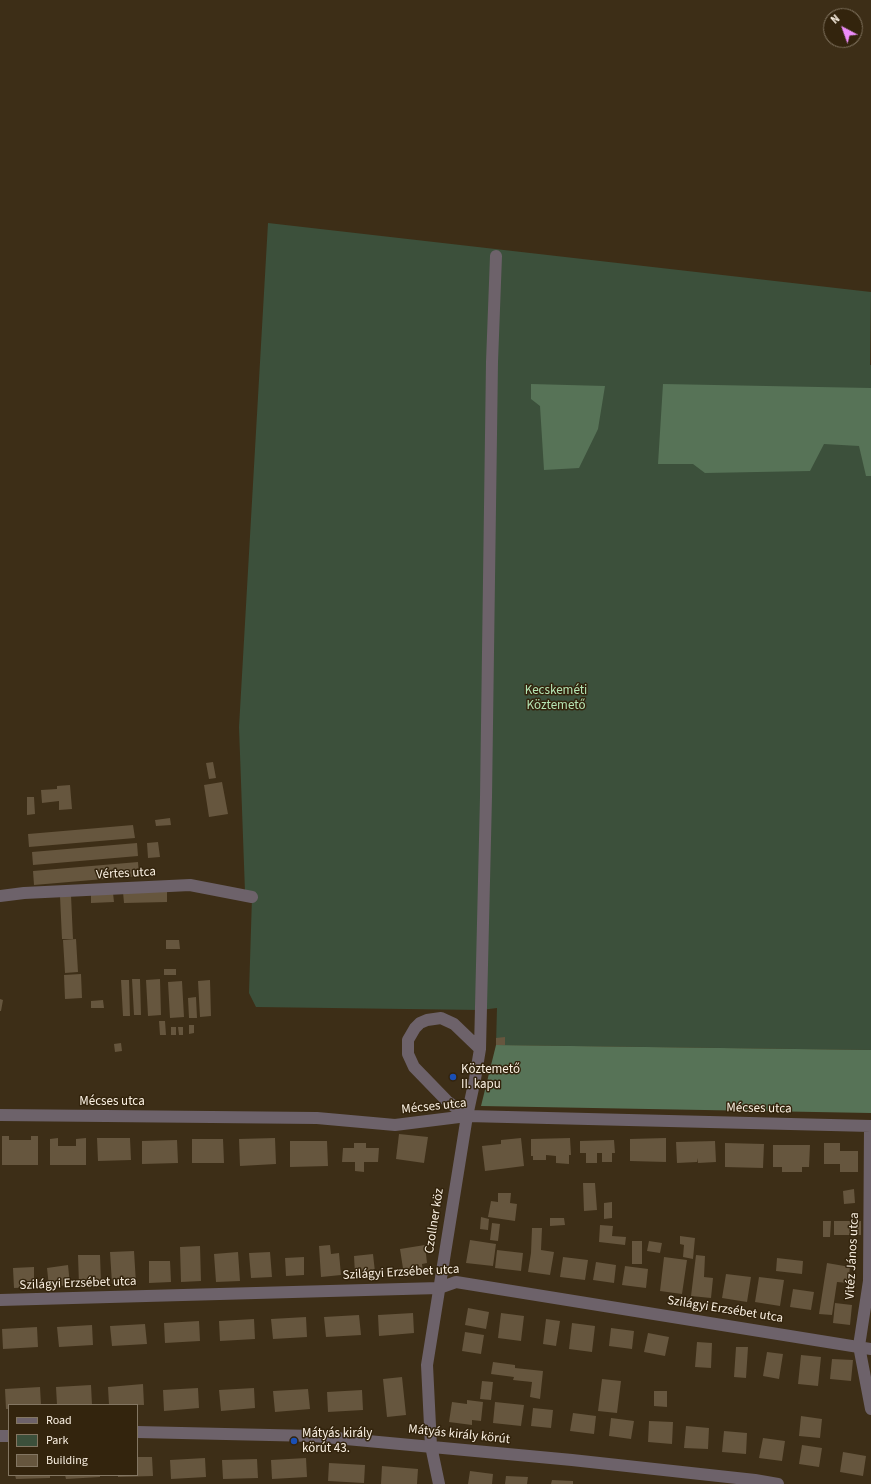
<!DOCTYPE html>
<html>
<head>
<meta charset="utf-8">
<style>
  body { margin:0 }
  #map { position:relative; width:871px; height:1484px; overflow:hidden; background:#3d2e17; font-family:"Source Sans 3",sans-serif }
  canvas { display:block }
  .legend { position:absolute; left:8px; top:1404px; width:130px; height:72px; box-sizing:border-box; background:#33240d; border:1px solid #837662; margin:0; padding:5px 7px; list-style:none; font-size:12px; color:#faf0e2 }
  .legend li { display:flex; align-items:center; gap:8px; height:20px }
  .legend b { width:20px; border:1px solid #837662 }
  .north { position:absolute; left:823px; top:8px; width:40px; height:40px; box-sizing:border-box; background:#33240d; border:1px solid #837662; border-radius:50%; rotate:319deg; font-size:11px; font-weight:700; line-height:16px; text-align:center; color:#faf0e2 }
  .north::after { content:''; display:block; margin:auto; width:14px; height:18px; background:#ed8cfa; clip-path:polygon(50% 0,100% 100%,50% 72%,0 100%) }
</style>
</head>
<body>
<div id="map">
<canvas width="871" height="1484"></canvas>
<ul class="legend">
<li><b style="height:5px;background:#6d626a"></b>Road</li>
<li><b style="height:11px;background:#3c503b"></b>Park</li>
<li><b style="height:11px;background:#66563e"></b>Building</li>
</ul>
<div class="north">N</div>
</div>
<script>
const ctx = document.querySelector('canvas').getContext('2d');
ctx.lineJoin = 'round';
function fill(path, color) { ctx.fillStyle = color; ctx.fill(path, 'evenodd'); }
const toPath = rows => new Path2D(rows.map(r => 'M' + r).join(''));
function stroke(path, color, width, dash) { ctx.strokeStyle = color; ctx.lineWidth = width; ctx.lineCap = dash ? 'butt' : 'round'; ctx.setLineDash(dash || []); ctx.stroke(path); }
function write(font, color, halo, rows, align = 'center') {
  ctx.font = font + ' "Source Sans 3",sans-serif'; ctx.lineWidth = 3; ctx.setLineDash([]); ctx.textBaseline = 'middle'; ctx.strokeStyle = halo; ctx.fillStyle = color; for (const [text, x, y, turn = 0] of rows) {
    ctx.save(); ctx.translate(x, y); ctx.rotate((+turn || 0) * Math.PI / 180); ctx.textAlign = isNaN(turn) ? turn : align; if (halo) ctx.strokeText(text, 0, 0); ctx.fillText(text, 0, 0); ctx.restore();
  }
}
fill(toPath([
  [268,223,871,292,870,365,871,365,871,1050,496,1045,497,1008,481,1010,256,1007,249,993,252,897,245,892,239,727]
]), '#3c503b');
fill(toPath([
  [531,384,605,386,598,429,579,468,544,470,540,406,531,399],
  [663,384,871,388,871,476,866,476,859,446,824,444,810,471,705,473,693,464,658,464],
  [496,1045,871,1050,871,1113,481,1106]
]), '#577357');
fill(toPath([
  [213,762,216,778,209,779,206,763],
  [222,782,228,814,209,817,204,785],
  [70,785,72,809,59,810,59,801,42,803,41,790,57,789,57,786],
  [27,797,34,797,35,814,27,815],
  [170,818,171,825,156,826,155,820],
  [133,825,135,838,29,847,28,834],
  [158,842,160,857,148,858,147,843],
  [137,843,138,856,33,865,32,852],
  [138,862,139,876,34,885,33,871],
  [167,891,167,902,124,903,123,892],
  [113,893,114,902,91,903,91,894],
  [71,895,73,939,62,939,60,896],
  [76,939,78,972,65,973,63,940],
  [166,940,179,940,180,949,166,949],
  [164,969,176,969,176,975,164,975],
  [81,974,82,998,65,999,64,975],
  [132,979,140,979,141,1015,134,1015],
  [160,979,161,1015,148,1016,146,980],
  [121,980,129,980,130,1016,123,1016],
  [210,980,211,1016,200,1017,198,981],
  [182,981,184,1017,170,1018,168,982],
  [196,997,197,1018,189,1018,188,998],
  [0,999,3,1000,1,1011,0,1011],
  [103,1000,104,1008,91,1008,91,1001],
  [159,1021,165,1021,166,1035,160,1035],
  [189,1025,194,1025,194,1033,189,1034],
  [171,1027,176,1027,176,1035,171,1035],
  [178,1027,183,1027,183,1035,179,1035],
  [505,1037,505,1045,496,1045,496,1038],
  [121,1043,122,1051,115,1052,114,1044],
  [399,1134,428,1137,424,1163,396,1159],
  [2,1136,9,1136,9,1140,31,1140,31,1136,38,1136,38,1165,2,1165],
  [58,1138,58,1146,76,1146,76,1139,86,1138,86,1165,50,1165,50,1139],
  [97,1138,130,1138,131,1160,98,1161],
  [275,1138,276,1164,240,1166,239,1139],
  [521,1138,524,1166,485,1171,482,1146,501,1144,501,1140],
  [570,1138,571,1155,569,1155,569,1164,556,1163,556,1156,546,1155,546,1160,533,1160,533,1156,531,1156,531,1139],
  [666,1138,666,1162,630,1161,630,1139],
  [192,1139,223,1139,224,1163,192,1163],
  [177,1140,178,1163,142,1164,142,1141],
  [614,1140,615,1153,612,1153,612,1162,602,1162,602,1153,597,1153,597,1163,586,1163,586,1153,580,1153,580,1141],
  [290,1141,327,1141,328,1166,290,1167],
  [715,1141,716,1162,698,1163,697,1158,697,1162,677,1163,676,1142],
  [354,1143,366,1143,366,1148,379,1148,378,1162,364,1162,364,1172,355,1171,355,1162,342,1162,343,1148,354,1148],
  [725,1143,764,1144,763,1168,725,1167],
  [824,1143,840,1143,840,1151,858,1151,858,1172,840,1172,840,1164,824,1164],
  [773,1145,810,1145,809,1167,802,1167,802,1172,782,1172,782,1167,773,1167],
  [583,1183,595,1183,597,1210,584,1211],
  [854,1189,855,1203,844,1204,843,1191],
  [498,1193,511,1193,510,1203,517,1204,515,1221,488,1217,491,1201,498,1202],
  [612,1202,612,1218,604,1219,604,1203],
  [481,1217,489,1219,488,1230,480,1229],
  [550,1218,564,1218,565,1225,550,1226],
  [823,1221,831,1221,830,1237,823,1237],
  [834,1221,861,1221,861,1235,834,1235],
  [492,1223,500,1224,498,1241,490,1240],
  [600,1225,613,1226,612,1236,626,1237,625,1245,599,1242],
  [532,1228,542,1228,541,1250,554,1252,550,1275,528,1272,531,1253],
  [680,1236,695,1238,693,1259,683,1257,684,1245,680,1244],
  [470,1240,496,1244,493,1266,466,1263],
  [632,1241,642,1241,642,1264,632,1264],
  [649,1241,662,1243,660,1253,647,1251],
  [330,1245,331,1254,339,1253,341,1275,321,1277,319,1246],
  [425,1245,427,1263,422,1264,423,1273,404,1275,400,1249],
  [200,1246,201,1281,181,1282,180,1247],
  [497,1250,523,1253,521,1271,495,1268],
  [134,1251,136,1283,112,1284,110,1252],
  [238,1252,240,1281,216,1282,214,1254],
  [270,1252,272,1277,251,1278,249,1253],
  [373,1254,375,1272,355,1274,354,1256],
  [78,1255,100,1255,101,1283,79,1284],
  [696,1255,705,1256,704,1277,713,1278,711,1298,691,1296],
  [304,1257,304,1275,286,1276,285,1258],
  [563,1257,588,1260,585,1280,560,1277],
  [664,1257,687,1260,682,1294,660,1291],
  [777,1258,803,1261,802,1274,776,1271],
  [149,1261,170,1261,171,1282,149,1283],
  [596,1262,616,1265,614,1283,593,1280],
  [827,1263,850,1267,848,1283,837,1282,832,1315,819,1314],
  [68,1265,70,1285,49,1287,47,1268],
  [625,1266,648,1269,646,1288,622,1285],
  [34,1267,34,1287,14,1288,13,1268],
  [726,1274,751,1277,747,1302,722,1298],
  [759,1277,784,1280,780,1306,755,1302],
  [793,1289,814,1292,811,1310,790,1307],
  [835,1303,852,1305,850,1325,833,1323],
  [468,1308,489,1312,486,1329,465,1325],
  [413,1313,414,1333,379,1336,378,1315],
  [501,1313,524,1316,521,1341,498,1338],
  [359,1315,361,1335,326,1337,324,1317],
  [306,1317,307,1337,273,1339,271,1319],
  [254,1319,255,1339,220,1341,219,1321],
  [546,1319,560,1321,556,1346,543,1344],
  [199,1321,200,1341,165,1343,164,1323],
  [572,1323,595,1326,592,1352,569,1349],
  [145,1324,147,1344,112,1346,110,1326],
  [92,1325,93,1345,59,1347,57,1327],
  [37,1327,38,1347,3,1349,2,1329],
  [611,1328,634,1331,632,1349,609,1346],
  [465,1332,484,1335,481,1354,462,1351],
  [648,1333,669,1337,665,1356,644,1352],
  [697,1342,712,1343,711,1368,695,1367],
  [736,1347,748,1347,746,1378,734,1377],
  [767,1352,783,1354,779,1379,763,1376],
  [801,1355,821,1357,818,1386,798,1384],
  [832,1359,853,1360,851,1381,830,1379],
  [493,1362,515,1365,515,1368,543,1371,540,1399,530,1397,532,1382,513,1380,514,1377,491,1374],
  [402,1377,406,1415,387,1417,383,1379],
  [602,1379,621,1381,617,1413,598,1411],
  [482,1381,493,1382,491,1400,480,1399],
  [143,1384,144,1405,109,1405,108,1387],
  [91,1385,92,1405,57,1405,56,1387],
  [40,1387,41,1405,9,1405,9,1409,6,1409,5,1389],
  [198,1388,199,1408,164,1411,163,1390],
  [254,1388,255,1408,221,1411,219,1390],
  [308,1389,310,1409,275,1412,273,1391],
  [362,1390,363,1410,328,1412,327,1392],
  [654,1391,667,1391,667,1407,654,1406],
  [467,1400,483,1402,481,1421,472,1420,472,1425,449,1422,452,1402,467,1404],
  [495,1402,524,1405,521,1426,493,1423],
  [533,1408,553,1410,551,1428,531,1426],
  [573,1413,596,1416,594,1434,570,1431],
  [801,1416,822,1419,820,1438,799,1436],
  [611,1418,634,1421,631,1439,609,1436],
  [649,1421,673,1422,672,1444,648,1442],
  [686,1426,709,1428,708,1449,684,1448],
  [724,1431,747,1433,746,1454,722,1452],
  [763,1438,785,1441,782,1461,759,1458],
  [802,1445,822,1448,819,1467,799,1464],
  [843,1452,866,1456,863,1476,840,1472],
  [137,1457,152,1457,153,1476,118,1477,118,1475,137,1475],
  [205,1458,206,1477,171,1479,170,1460],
  [306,1458,307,1477,272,1479,271,1460],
  [257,1459,258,1478,223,1479,222,1460],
  [329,1463,365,1465,364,1483,328,1481],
  [382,1466,418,1469,417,1484,381,1484],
  [470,1471,493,1474,492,1484,468,1484],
  [15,1475,50,1475,50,1478,16,1479],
  [65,1475,100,1475,100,1477,66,1479],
  [506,1476,528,1477,527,1484,505,1484],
  [552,1480,573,1481,573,1484,551,1484]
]), '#66563e');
stroke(toPath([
  [0,896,24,893,190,885,252,897],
  [0,1115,317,1118,395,1125,467,1116,871,1126],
  [467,1116,447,1101,414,1067,408,1054,408,1040,415,1028,420,1023,427,1020,441,1018,454,1024,480,1049],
  [870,1126,869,1281,859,1346,871,1409],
  [0,1300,439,1288,456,1282,871,1349],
  [137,1432,314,1436,572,1460,755,1480,778,1484],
  [0,1436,9,1436],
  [439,1484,431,1446,427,1365,467,1116,475,1079,480,1049,486,797,492,362,496,256]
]), '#6d626a', 12);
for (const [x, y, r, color] of [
  [453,1077,4,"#1a4fb4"],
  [294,1441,4,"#1a4fb4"]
]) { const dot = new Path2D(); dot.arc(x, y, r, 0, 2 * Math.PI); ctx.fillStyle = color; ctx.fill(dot); stroke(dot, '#33240d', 1.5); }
write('13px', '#b5e5b4', '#33240d', [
  ["Kecskeméti",556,691],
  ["Köztemető",556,706]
]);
write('13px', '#faf0e2', '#33240d', [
  ["Vértes utca",126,874,-3],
  ["Mécses utca",112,1102],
  ["Mécses utca",434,1107,-6],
  ["Mécses utca",759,1109,1],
  ["Czollner köz",435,1221,-81],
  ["Vitéz János utca",853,1256,-87],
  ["Szilágyi Erzsébet utca",401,1273,-3],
  ["Szilágyi Erzsébet utca",78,1284,-2],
  ["Szilágyi Erzsébet utca",725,1310,9],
  ["Mátyás király körút",459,1435,6]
]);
write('13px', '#faf0e2', '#33240d', [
  ["Köztemető",461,1070],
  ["II. kapu",461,1085],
  ["Mátyás király",302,1434],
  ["körút 43.",302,1449]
], 'left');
</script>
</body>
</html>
